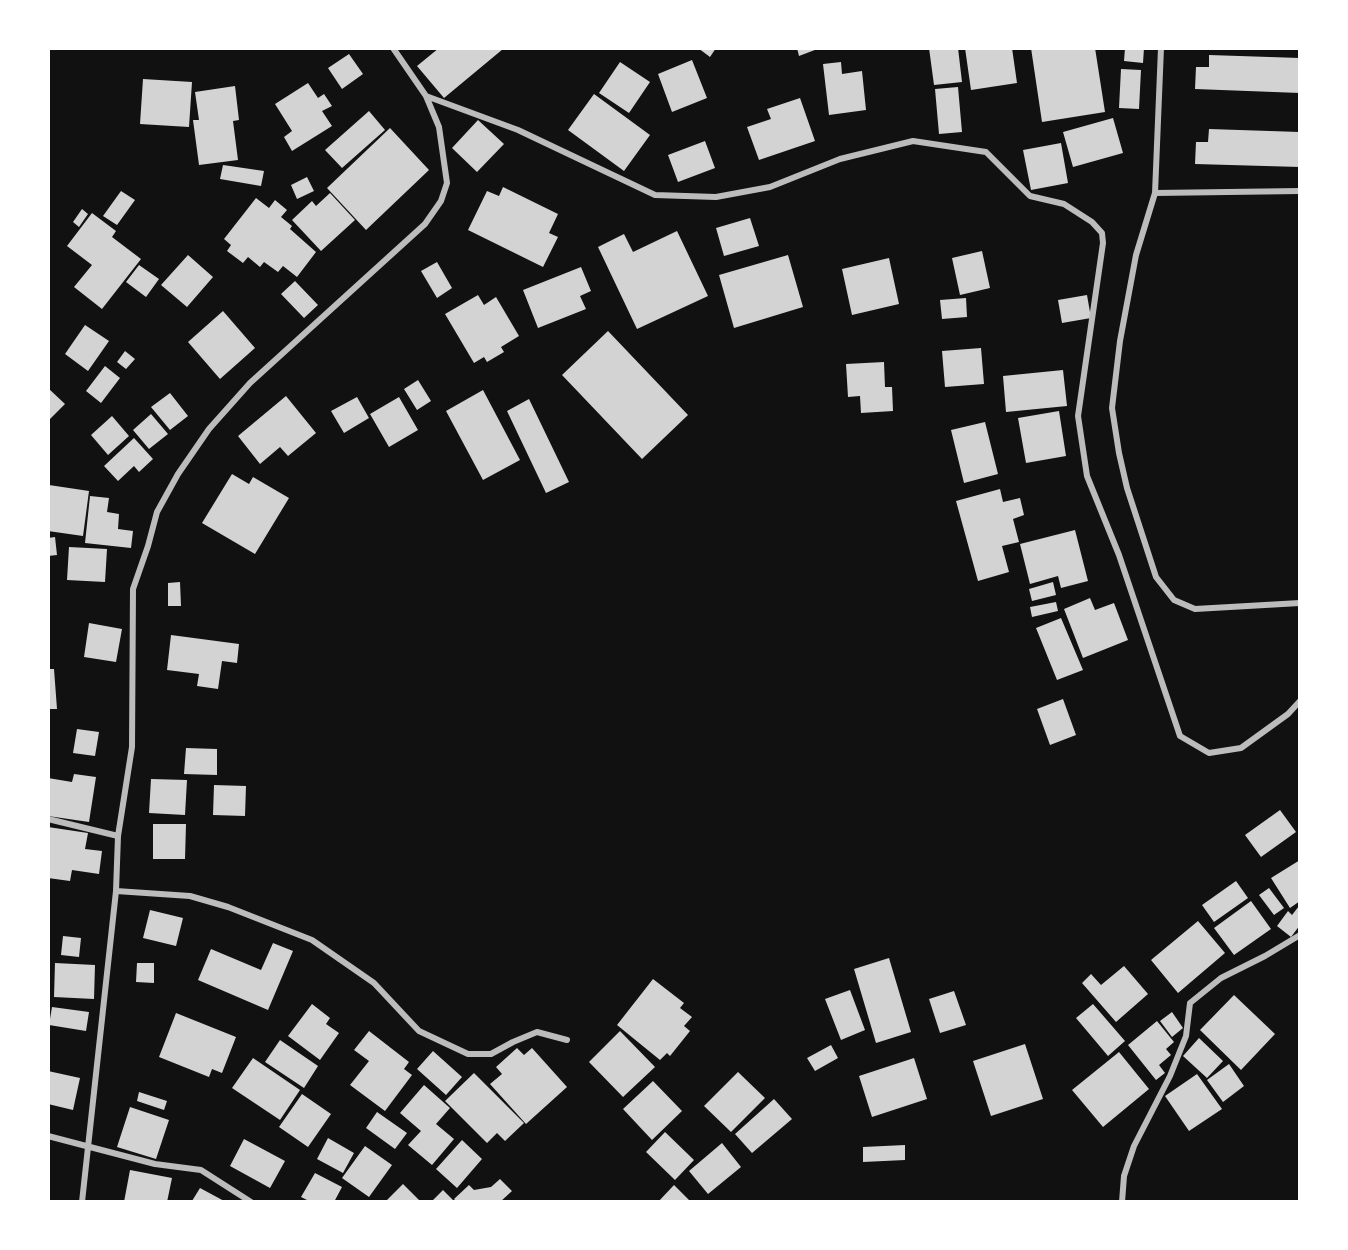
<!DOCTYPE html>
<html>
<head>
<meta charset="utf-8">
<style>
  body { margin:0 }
  #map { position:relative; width:1348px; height:1250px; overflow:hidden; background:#111; font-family:"Source Sans 3",sans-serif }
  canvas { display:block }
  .frame { position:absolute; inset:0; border:50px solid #fff; pointer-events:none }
</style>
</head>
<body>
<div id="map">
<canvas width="1348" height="1250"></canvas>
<div class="frame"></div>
</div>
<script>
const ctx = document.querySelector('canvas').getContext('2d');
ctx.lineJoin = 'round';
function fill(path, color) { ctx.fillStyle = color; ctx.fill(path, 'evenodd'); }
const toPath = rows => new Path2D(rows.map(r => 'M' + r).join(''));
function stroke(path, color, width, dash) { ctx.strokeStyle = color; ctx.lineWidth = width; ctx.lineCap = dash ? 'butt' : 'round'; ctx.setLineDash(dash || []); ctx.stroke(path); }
fill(toPath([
  [439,48,502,48,503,49,444,98,417,66],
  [698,48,716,48,710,57],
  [797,48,820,48,799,56],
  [929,48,958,48,962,82,934,85],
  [965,48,1012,48,1017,83,971,90],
  [1031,48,1095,48,1105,112,1042,122],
  [1125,48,1144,48,1143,63,1124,61],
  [349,54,363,74,342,89,328,68],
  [1209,55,1300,58,1300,93,1195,89,1196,67,1209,67],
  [692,60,707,98,672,112,658,74],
  [620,62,650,82,629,113,599,93],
  [841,62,842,74,862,71,866,110,829,115,823,64],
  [1121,69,1141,70,1139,109,1119,108],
  [143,79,192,82,189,127,140,124],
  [308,83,318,98,324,94,332,106,322,111,332,126,292,151,284,137,292,131,275,104],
  [235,86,239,120,233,121,238,160,199,165,193,120,199,120,195,92],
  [958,87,962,132,939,134,935,89],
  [594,94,650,135,624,171,568,130],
  [800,98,815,141,759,160,747,127,771,119,767,109],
  [369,111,385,130,342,168,325,150],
  [1113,118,1123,153,1073,167,1063,132],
  [478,120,504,144,477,172,452,148],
  [390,128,429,170,366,230,327,188],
  [1209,129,1300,132,1300,167,1195,164,1196,142,1208,142],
  [705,141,715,168,678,182,668,155],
  [1061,143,1068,183,1031,190,1023,150],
  [223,165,264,171,261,186,220,179],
  [307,177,314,191,297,199,291,185],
  [503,187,558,214,549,233,558,237,543,267,468,230,487,191,499,196],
  [121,191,135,200,117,225,103,216],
  [330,193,355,220,321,251,292,220,312,201,316,206],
  [256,198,269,208,275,200,287,210,281,217,292,226,290,229,316,252,297,277,283,266,278,272,264,262,260,267,248,257,243,263,227,251,231,245,224,239],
  [82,209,88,214,79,227,73,222],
  [92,213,116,231,112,237,141,259,102,309,74,287,92,265,67,246],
  [750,218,759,246,724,256,716,228],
  [677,231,708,296,637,329,598,247,624,234,633,252],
  [982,251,990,288,960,295,952,258],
  [188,255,213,277,187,307,161,285],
  [788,255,803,307,734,328,719,275],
  [889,258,899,304,852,315,842,269],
  [437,262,452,288,437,298,421,271],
  [139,265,159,279,146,297,126,282],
  [581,267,591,291,580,296,586,309,538,328,523,290],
  [295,281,318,305,304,318,281,294],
  [478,295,484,305,496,297,519,336,501,347,504,352,487,362,484,357,474,363,445,314],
  [1087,295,1091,318,1062,323,1058,300],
  [966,298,967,317,942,319,940,300],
  [223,311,255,348,220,379,188,342],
  [85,325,109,341,88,371,65,354],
  [608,331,688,415,642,459,562,375],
  [981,348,984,384,945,387,942,351],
  [125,351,135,359,126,369,117,362],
  [884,362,885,387,892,387,893,411,861,413,860,396,848,397,846,364],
  [105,366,120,378,101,403,86,391],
  [1063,370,1067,406,1006,412,1003,376],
  [418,380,431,401,417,410,404,389],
  [48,388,65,404,48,421],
  [483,390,520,460,483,480,446,411],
  [170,393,188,416,170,430,151,407],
  [286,396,316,433,288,456,280,447,260,464,238,436],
  [357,397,369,418,344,433,331,411],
  [399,397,418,430,389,447,370,414],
  [529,399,569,482,546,493,507,411],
  [1059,411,1066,456,1026,463,1018,418],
  [151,414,168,434,149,449,133,430],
  [112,416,129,436,108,455,91,435],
  [985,422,998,474,964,483,951,430],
  [134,438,153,459,139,472,134,466,118,481,104,466],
  [232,474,249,484,253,477,289,498,255,554,202,523],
  [49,485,89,491,83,536,48,531],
  [1000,489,1003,502,1020,498,1024,515,1013,519,1019,542,1002,546,1009,572,978,581,956,501],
  [90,496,109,498,107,512,119,514,118,529,133,531,131,548,85,543],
  [1075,530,1088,581,1061,588,1058,576,1030,584,1020,544],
  [55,537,57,555,48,556,48,538],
  [69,547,107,549,105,582,67,580],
  [180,582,181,606,168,606,168,583],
  [1053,582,1056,595,1032,601,1029,589],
  [1090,598,1095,610,1114,603,1128,640,1083,658,1064,609],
  [1056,602,1058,611,1032,617,1030,607],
  [1061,618,1083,670,1057,680,1036,628],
  [89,623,122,629,116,662,84,657],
  [171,635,239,644,237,663,222,661,218,689,197,686,199,674,167,670],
  [48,669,54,669,57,709,48,709],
  [1063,699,1076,735,1050,745,1037,709],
  [77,729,99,732,95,756,73,753],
  [186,748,217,749,217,775,184,774],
  [74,774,96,777,89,822,48,816,48,778,72,782],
  [151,779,187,780,185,815,149,813],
  [214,785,246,786,245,816,213,815],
  [1280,810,1296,832,1261,857,1245,835],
  [153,824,186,824,185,859,153,859],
  [48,827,88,833,85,849,102,851,99,874,72,870,70,881,48,878],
  [1300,860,1300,901,1290,908,1271,878],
  [1236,881,1248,898,1214,922,1202,905],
  [1269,888,1284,908,1274,915,1259,895],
  [1251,901,1271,929,1234,955,1214,928],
  [1299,906,1300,925,1291,937,1277,926,1288,911,1292,915],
  [150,910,183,918,176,946,143,938],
  [1198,921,1225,953,1178,993,1151,960],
  [63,936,81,938,79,957,61,955],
  [273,943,293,951,268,1010,198,980,211,949,261,970],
  [889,958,911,1032,876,1043,854,969],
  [55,963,95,965,94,999,54,997],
  [137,963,154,963,154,983,136,982],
  [1124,966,1148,994,1116,1022,1082,983,1091,974,1101,985],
  [653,979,684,1003,680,1008,692,1017,684,1026,690,1031,670,1056,667,1053,660,1060,617,1025],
  [850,990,865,1030,841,1040,825,999],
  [954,991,966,1025,940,1033,929,999],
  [1234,995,1275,1034,1241,1070,1200,1030],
  [312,1004,330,1018,326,1024,339,1033,320,1060,288,1036],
  [1093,1004,1125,1041,1108,1056,1076,1018],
  [52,1007,89,1012,86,1031,49,1025],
  [1172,1012,1183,1028,1172,1037,1160,1021],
  [176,1013,236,1037,222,1073,212,1069,209,1077,159,1057],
  [1157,1021,1174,1042,1166,1049,1171,1055,1159,1065,1165,1073,1156,1080,1128,1045],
  [369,1031,409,1062,404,1069,412,1075,385,1111,350,1085,369,1061,354,1050],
  [620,1031,655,1067,623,1097,589,1062],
  [1199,1038,1223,1061,1207,1078,1183,1056],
  [280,1040,318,1066,304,1088,265,1062],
  [1025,1044,1043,1099,991,1116,973,1061],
  [831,1045,838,1058,815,1071,807,1058],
  [517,1048,524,1055,532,1048,567,1087,526,1124,490,1084,502,1074,496,1067],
  [433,1051,462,1077,446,1095,417,1069],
  [1119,1052,1149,1089,1103,1127,1072,1090],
  [253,1058,300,1090,280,1120,232,1088],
  [914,1058,927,1099,872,1117,859,1076],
  [1229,1064,1244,1086,1223,1102,1207,1080],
  [48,1071,80,1078,73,1110,48,1104],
  [738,1072,765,1098,731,1132,704,1106],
  [474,1073,524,1123,505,1141,497,1133,487,1143,445,1101],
  [1197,1074,1222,1109,1189,1131,1165,1096],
  [653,1081,682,1111,652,1140,623,1109],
  [424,1085,450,1108,436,1124,454,1139,432,1165,408,1145,421,1131,400,1113],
  [139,1092,167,1101,164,1110,137,1101],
  [302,1094,331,1114,308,1147,279,1127],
  [774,1099,792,1119,752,1153,735,1134],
  [130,1107,169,1120,156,1159,117,1147],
  [377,1112,407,1133,395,1149,366,1128],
  [665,1132,694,1160,675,1180,646,1152],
  [328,1138,354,1153,343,1173,317,1159],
  [244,1139,285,1161,270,1188,230,1166],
  [462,1140,482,1159,457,1188,436,1169],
  [722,1143,741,1167,708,1194,689,1171],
  [905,1145,905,1160,863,1162,863,1147],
  [365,1146,392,1165,369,1197,342,1178],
  [130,1170,172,1178,167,1202,124,1202],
  [315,1173,342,1187,334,1202,311,1202,301,1197],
  [500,1179,512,1191,500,1202,457,1202,454,1199,469,1185,474,1190,491,1187],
  [403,1184,421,1202,385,1202],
  [674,1185,691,1202,658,1202],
  [200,1188,226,1202,192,1201],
  [443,1190,455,1202,431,1202]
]), '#d3d3d3');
stroke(toPath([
  [1161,48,1155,193,1136,255,1120,341,1112,408,1119,453,1127,488,1156,577,1174,600,1195,609,1300,603],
  [426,96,518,130,655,195,716,197,770,187,840,159,913,141,986,152,1030,196,1064,204,1092,222,1102,233,1103,243,1078,416,1087,476,1119,555,1180,736,1209,753,1241,748,1288,714,1300,701],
  [1155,193,1300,191],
  [48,819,118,836],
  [116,891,190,896,228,907,312,940,374,983,419,1031,468,1054,491,1054,513,1042,537,1032,567,1040],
  [48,1136,155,1164,201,1170,251,1202],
  [82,1202,116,891,118,836,132,747,133,589,148,546,157,512,178,474,209,429,250,383,425,224,441,201,447,183,439,127,426,96,393,48],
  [1122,1202,1124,1176,1134,1146,1170,1076,1186,1036,1190,1003,1221,978,1265,956,1300,935]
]), '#bcbcbc', 6);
</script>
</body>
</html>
